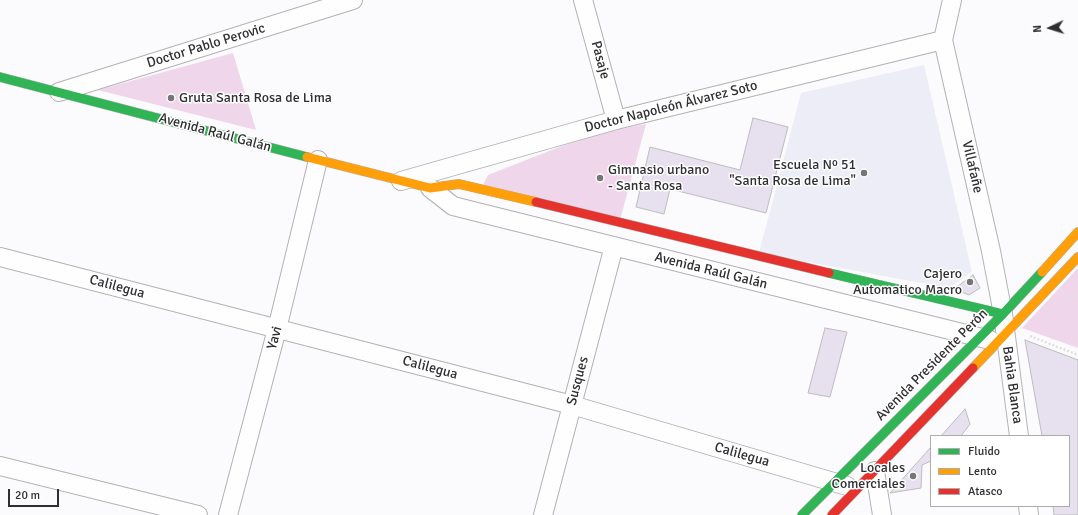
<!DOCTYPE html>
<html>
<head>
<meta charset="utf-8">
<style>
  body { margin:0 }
  #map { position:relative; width:1078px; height:515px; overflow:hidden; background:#fbfbfd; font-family:Signika,sans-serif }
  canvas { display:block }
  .legend { position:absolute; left:930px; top:435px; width:140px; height:72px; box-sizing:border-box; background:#fff; border:1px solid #acacad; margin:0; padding:5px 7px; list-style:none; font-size:12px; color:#2f2f32 }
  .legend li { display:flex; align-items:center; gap:8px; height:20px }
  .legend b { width:20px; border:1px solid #acacad }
  .north { position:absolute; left:1030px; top:8px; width:40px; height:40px; -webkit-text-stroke:3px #fff; paint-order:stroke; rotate:266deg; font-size:11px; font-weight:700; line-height:16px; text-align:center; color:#2f2f32 }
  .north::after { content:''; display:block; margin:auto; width:14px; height:18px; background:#2f2f32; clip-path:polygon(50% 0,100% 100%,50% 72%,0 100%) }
  .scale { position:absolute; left:8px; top:489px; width:51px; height:18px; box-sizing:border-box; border:2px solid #2f2f32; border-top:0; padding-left:5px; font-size:12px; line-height:14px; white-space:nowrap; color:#2f2f32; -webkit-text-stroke:3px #fff; paint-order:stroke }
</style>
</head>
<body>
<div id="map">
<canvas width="1078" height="515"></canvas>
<ul class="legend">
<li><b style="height:5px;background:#30b455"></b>Fluido</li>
<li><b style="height:5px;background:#ff9f0a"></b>Lento</li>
<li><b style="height:5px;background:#e5322d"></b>Atasco</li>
</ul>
<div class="north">N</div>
<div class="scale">20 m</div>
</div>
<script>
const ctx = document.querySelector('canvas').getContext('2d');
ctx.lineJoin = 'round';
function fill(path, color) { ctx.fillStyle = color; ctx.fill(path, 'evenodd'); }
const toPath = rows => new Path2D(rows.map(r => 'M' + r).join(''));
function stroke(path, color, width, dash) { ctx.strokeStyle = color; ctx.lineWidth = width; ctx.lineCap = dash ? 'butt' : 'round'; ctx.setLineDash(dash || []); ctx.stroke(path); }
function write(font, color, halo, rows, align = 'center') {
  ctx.font = font + ' Signika,sans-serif'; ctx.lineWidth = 3; ctx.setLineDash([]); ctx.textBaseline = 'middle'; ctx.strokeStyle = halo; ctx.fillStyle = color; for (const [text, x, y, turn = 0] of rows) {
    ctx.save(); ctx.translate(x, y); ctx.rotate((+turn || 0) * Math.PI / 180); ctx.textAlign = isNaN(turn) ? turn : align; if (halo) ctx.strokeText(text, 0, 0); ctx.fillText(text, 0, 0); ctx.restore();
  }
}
fill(toPath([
  [924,65,972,272,949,288,759,253,801,93]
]), '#ecedf6');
fill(toPath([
  [233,53,256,130,98,90],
  [646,124,620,220,483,185,488,175,562,146,605,132],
  [1078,268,1078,348,1022,328]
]), '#efd6ea');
const building = toPath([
  [753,118,788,127,766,213,670,189,664,214,636,207,650,147,740,170,753,118],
  [973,275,980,288,969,295,954,289,973,275],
  [825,328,847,332,830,397,808,393,825,328],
  [1025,340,1078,360,1078,515,1054,515,1053,506,1069,506,1069,436,1042,436,1025,340],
  [965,409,970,424,961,436,941,436,965,409],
  [931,447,931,461,922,465,921,488,890,493,931,447]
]);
fill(building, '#e7e0ee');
stroke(building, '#bdbdbf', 1);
const street = toPath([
  [583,0,616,120],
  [952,0,943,40,991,251,1003,314,1019,436],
  [59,92,353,0],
  [401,181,616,120,943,40],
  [430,188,453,206,990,340],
  [0,257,572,405,847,486],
  [0,466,198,515],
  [875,471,882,515],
  [1028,506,1029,515],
  [228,515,277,329,318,160],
  [543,515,614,246]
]);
const fast = toPath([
  [0,77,307,157],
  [829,273,1003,314],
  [802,515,1003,314,1042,272]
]);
const slow = toPath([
  [307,157,430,188,459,184,536,202],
  [1042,272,1078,232],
  [973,368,1078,257]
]);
const jam = toPath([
  [536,202,829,273],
  [832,515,973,368]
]);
stroke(street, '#b2b2b4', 20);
stroke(fast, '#b2b2b4', 10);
stroke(slow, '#b2b2b4', 10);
stroke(jam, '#b2b2b4', 10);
stroke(toPath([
  [1067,296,1078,298],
  [1030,336,1078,355]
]), '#e0e0e1', 2.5, [2, 2]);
stroke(street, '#fefeff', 18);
stroke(fast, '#30b455', 9);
stroke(slow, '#ff9f0a', 9);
stroke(jam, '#e5322d', 9);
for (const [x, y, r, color] of [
  [171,98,4,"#767679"],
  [864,173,4,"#767679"],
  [600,178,4,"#767679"],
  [970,282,4,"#767679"],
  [913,476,4,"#767679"]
]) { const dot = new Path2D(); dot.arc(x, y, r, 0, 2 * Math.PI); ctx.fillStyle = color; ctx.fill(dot); stroke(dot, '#fff', 1.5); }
write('14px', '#2f2f32', '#fff', [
  ["Doctor Pablo Perovic",206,46,-17],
  ["Pasaje",600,60,75],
  ["Doctor Napoleón Álvarez Soto",671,107,-14],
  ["Avenida Raúl Galán",215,133,15],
  ["Villafañe",972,167,77],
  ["Avenida Raúl Galán",711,271,14],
  ["Calilegua",117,287,15],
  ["Yavi",275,338,-75],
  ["Avenida Presidente Perón",932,365,-45],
  ["Calilegua",430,368,15],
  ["Susques",578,381,-75],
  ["Bahia Blanca",1012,385,82],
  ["Calilegua",742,455,16]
]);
write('14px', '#2f2f32', '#fff', [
  ["Gruta Santa Rosa de Lima",179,98,"left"],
  ["Escuela Nº 51",856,165],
  ["\"Santa Rosa de Lima\"",856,181],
  ["Gimnasio urbano",608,170,"left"],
  ["- Santa Rosa",608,186,"left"],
  ["Cajero",962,274],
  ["Automatico Macro",962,290],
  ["Locales",905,468],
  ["Comerciales",905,484]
], 'right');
</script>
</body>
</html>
